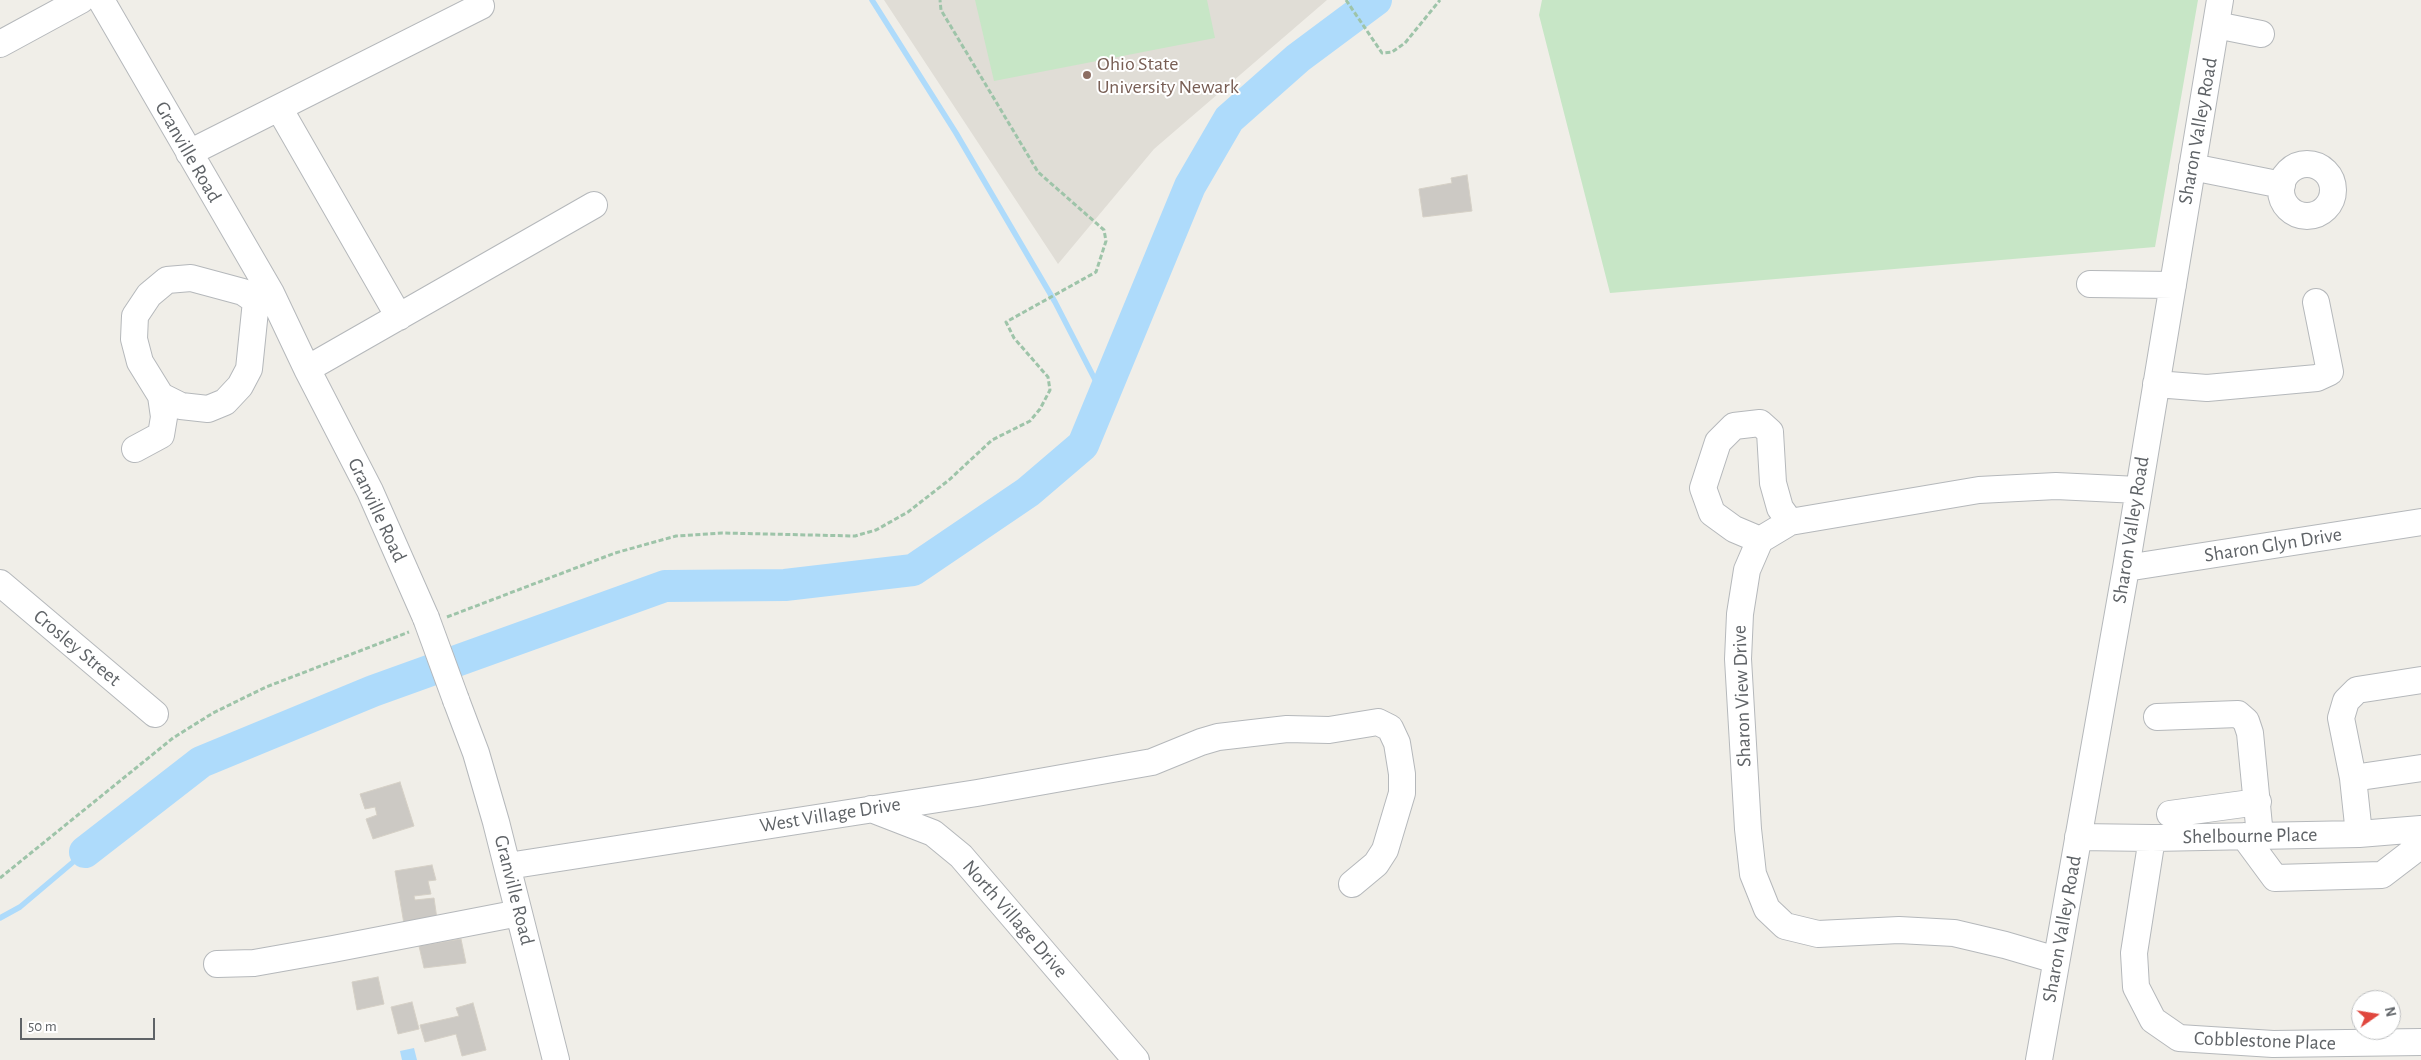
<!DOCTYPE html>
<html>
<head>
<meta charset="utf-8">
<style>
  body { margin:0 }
  #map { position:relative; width:2421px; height:1060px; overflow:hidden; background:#f0eee8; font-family:"Alegreya Sans",sans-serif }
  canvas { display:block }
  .north { position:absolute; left:2351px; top:990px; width:50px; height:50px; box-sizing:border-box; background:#fff; border:1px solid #bfc1c2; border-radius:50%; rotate:77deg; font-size:14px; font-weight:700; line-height:20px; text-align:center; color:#5f6367 }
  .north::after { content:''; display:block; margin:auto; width:18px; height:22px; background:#e0473e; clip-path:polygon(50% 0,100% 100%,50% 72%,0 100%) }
  .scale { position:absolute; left:20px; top:1018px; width:135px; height:22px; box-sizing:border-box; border:2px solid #5f6367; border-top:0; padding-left:6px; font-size:15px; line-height:18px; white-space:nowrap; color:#5f6367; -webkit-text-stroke:4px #fff; paint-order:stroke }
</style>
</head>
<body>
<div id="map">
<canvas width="2421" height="1060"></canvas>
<div class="north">N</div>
<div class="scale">50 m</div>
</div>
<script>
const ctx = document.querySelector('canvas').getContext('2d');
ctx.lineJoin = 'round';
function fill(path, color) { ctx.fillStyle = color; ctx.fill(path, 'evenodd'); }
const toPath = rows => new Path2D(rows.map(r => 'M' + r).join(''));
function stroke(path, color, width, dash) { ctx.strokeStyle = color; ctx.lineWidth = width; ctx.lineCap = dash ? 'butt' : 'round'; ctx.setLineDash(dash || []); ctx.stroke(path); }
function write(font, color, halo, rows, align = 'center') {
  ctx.font = font + ' "Alegreya Sans",sans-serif'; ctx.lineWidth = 4; ctx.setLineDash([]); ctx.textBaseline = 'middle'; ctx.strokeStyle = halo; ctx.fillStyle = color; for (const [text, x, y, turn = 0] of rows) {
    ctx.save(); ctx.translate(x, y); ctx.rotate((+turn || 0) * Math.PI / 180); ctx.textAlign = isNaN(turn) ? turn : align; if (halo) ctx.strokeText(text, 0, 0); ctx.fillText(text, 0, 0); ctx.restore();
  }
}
fill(toPath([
  [884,0,1327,0,1154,149,1058,264]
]), '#e0ddd6');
fill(toPath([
  [975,0,1207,0,1215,38,994,81],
  [1542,0,2198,0,2155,247,1610,293,1539,15]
]), '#c7e6c6');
fill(toPath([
  [414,1048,417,1060,402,1060,400,1051]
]), '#aedbfb');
stroke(toPath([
  [872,0,956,133,1055,302,1104,397],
  [0,918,20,907,85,852]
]), '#aedbfb', 5.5);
stroke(toPath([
  [85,852,201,762,373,691,665,586,785,585,913,570,1028,492,1083,445,1190,186,1229,119,1298,58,1376,0]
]), '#aedbfb', 32);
const building = toPath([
  [1467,175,1472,211,1423,217,1419,189,1452,183,1451,178,1467,175],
  [400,782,414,826,373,839,366,819,377,815,375,807,365,809,360,794,400,782],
  [432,865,436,880,428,881,431,894,414,896,415,900,434,898,437,919,404,924,395,871,432,865],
  [461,939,466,963,424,968,419,946,461,939],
  [378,977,384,1004,357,1010,352,982,378,977],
  [412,1002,419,1029,398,1034,391,1007,412,1002],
  [473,1003,486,1050,462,1056,456,1034,425,1042,420,1025,459,1016,456,1008,473,1003]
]);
fill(building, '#ccc9c4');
stroke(building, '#d5d0c6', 1);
const minor = toPath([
  [101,0,271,293,307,369,370,491,426,618],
  [2216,25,2261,34],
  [0,44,81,0],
  [279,108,399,317],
  [189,153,481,6],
  '2281 190a26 26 0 1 1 52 0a26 26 0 1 1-52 0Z',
  [2192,167,2282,185],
  [2090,284,2173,285],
  [256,301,243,292,191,278,167,280,149,295,135,316,134,339,140,362,161,396,181,406,208,409,225,402,240,386,249,369,256,301,271,293],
  [307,369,594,205],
  [2156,384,2207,388,2317,378,2330,372,2316,302],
  [135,449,161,435,164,417,161,396],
  [1760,540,1734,529,1712,513,1703,488,1718,442,1734,426,1760,423,1770,432,1773,483,1780,508,1790,522],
  [2126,568,2421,522],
  [0,583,155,714],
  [456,700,476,753,496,822,556,1060],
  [2157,717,2238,714,2246,721,2250,733,2260,836],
  [2353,778,2421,768],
  [871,809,933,833,961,856,1136,1060],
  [2170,814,2258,802],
  [2359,834,2353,778,2341,718,2346,701,2357,690,2421,680],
  [2244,836,2275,878,2382,875,2421,845],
  [2078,837,2152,838,2359,834,2421,829],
  [2152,838,2134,953,2136,987,2153,1020,2179,1038,2273,1044,2421,1042],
  [508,866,977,793,1152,762,1201,742,1218,737,1287,729,1329,730,1378,722,1390,728,1397,743,1402,774,1402,793,1385,850,1376,864,1352,884],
  [2056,960,2005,945,1954,933,1899,930,1818,934,1785,926,1767,909,1753,874,1748,829,1738,659,1740,614,1747,570,1760,540,1790,522,1979,490,2056,486,2138,490],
  [217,964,254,963,333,949,519,913],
  [2039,1060,2126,568,2220,0]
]);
stroke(minor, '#b5b8bb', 28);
stroke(toPath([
  [1346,0,1382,53,1392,52,1405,43,1440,0],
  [447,617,615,553,676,536,722,533,855,536,876,530,908,512,949,480,992,440,1030,421,1040,409,1050,390,1048,377,1014,338,1006,322,1096,272,1106,241,1104,230,1038,172,941,10,940,0],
  [0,878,173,738,213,713,266,687,409,632]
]), '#9ec4a9', 3, [5, 2.5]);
stroke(minor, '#fff', 26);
const minorBridge = toPath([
  [426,618,456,700]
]);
stroke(minorBridge, '#b5b8bb', 28, []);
stroke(minorBridge, '#fff', 26);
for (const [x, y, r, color] of [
  [1087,75,5,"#8d6e63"]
]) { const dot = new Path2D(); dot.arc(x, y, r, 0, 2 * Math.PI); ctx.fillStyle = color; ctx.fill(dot); stroke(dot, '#fff', 2); }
write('20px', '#785e54', '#fff', [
  ["Ohio State",1097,64],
  ["University Newark",1097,87]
], 'left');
write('20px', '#5f6367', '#fff', [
  ["Sharon Valley Road",2198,131,-80],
  ["Granville Road",188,152,60],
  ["Granville Road",377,510,65],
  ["Sharon Valley Road",2131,530,-81],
  ["Sharon Glyn Drive",2273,545,-9],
  ["Crosley Street",77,648,40],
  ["Sharon View Drive",1742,696,-92],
  ["West Village Drive",830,815,-9],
  ["Shelbourne Place",2250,836,-1],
  ["Granville Road",514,890,76],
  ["North Village Drive",1015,919,49],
  ["Sharon Valley Road",2062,929,-80],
  ["Cobblestone Place",2265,1041,2]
]);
</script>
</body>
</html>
